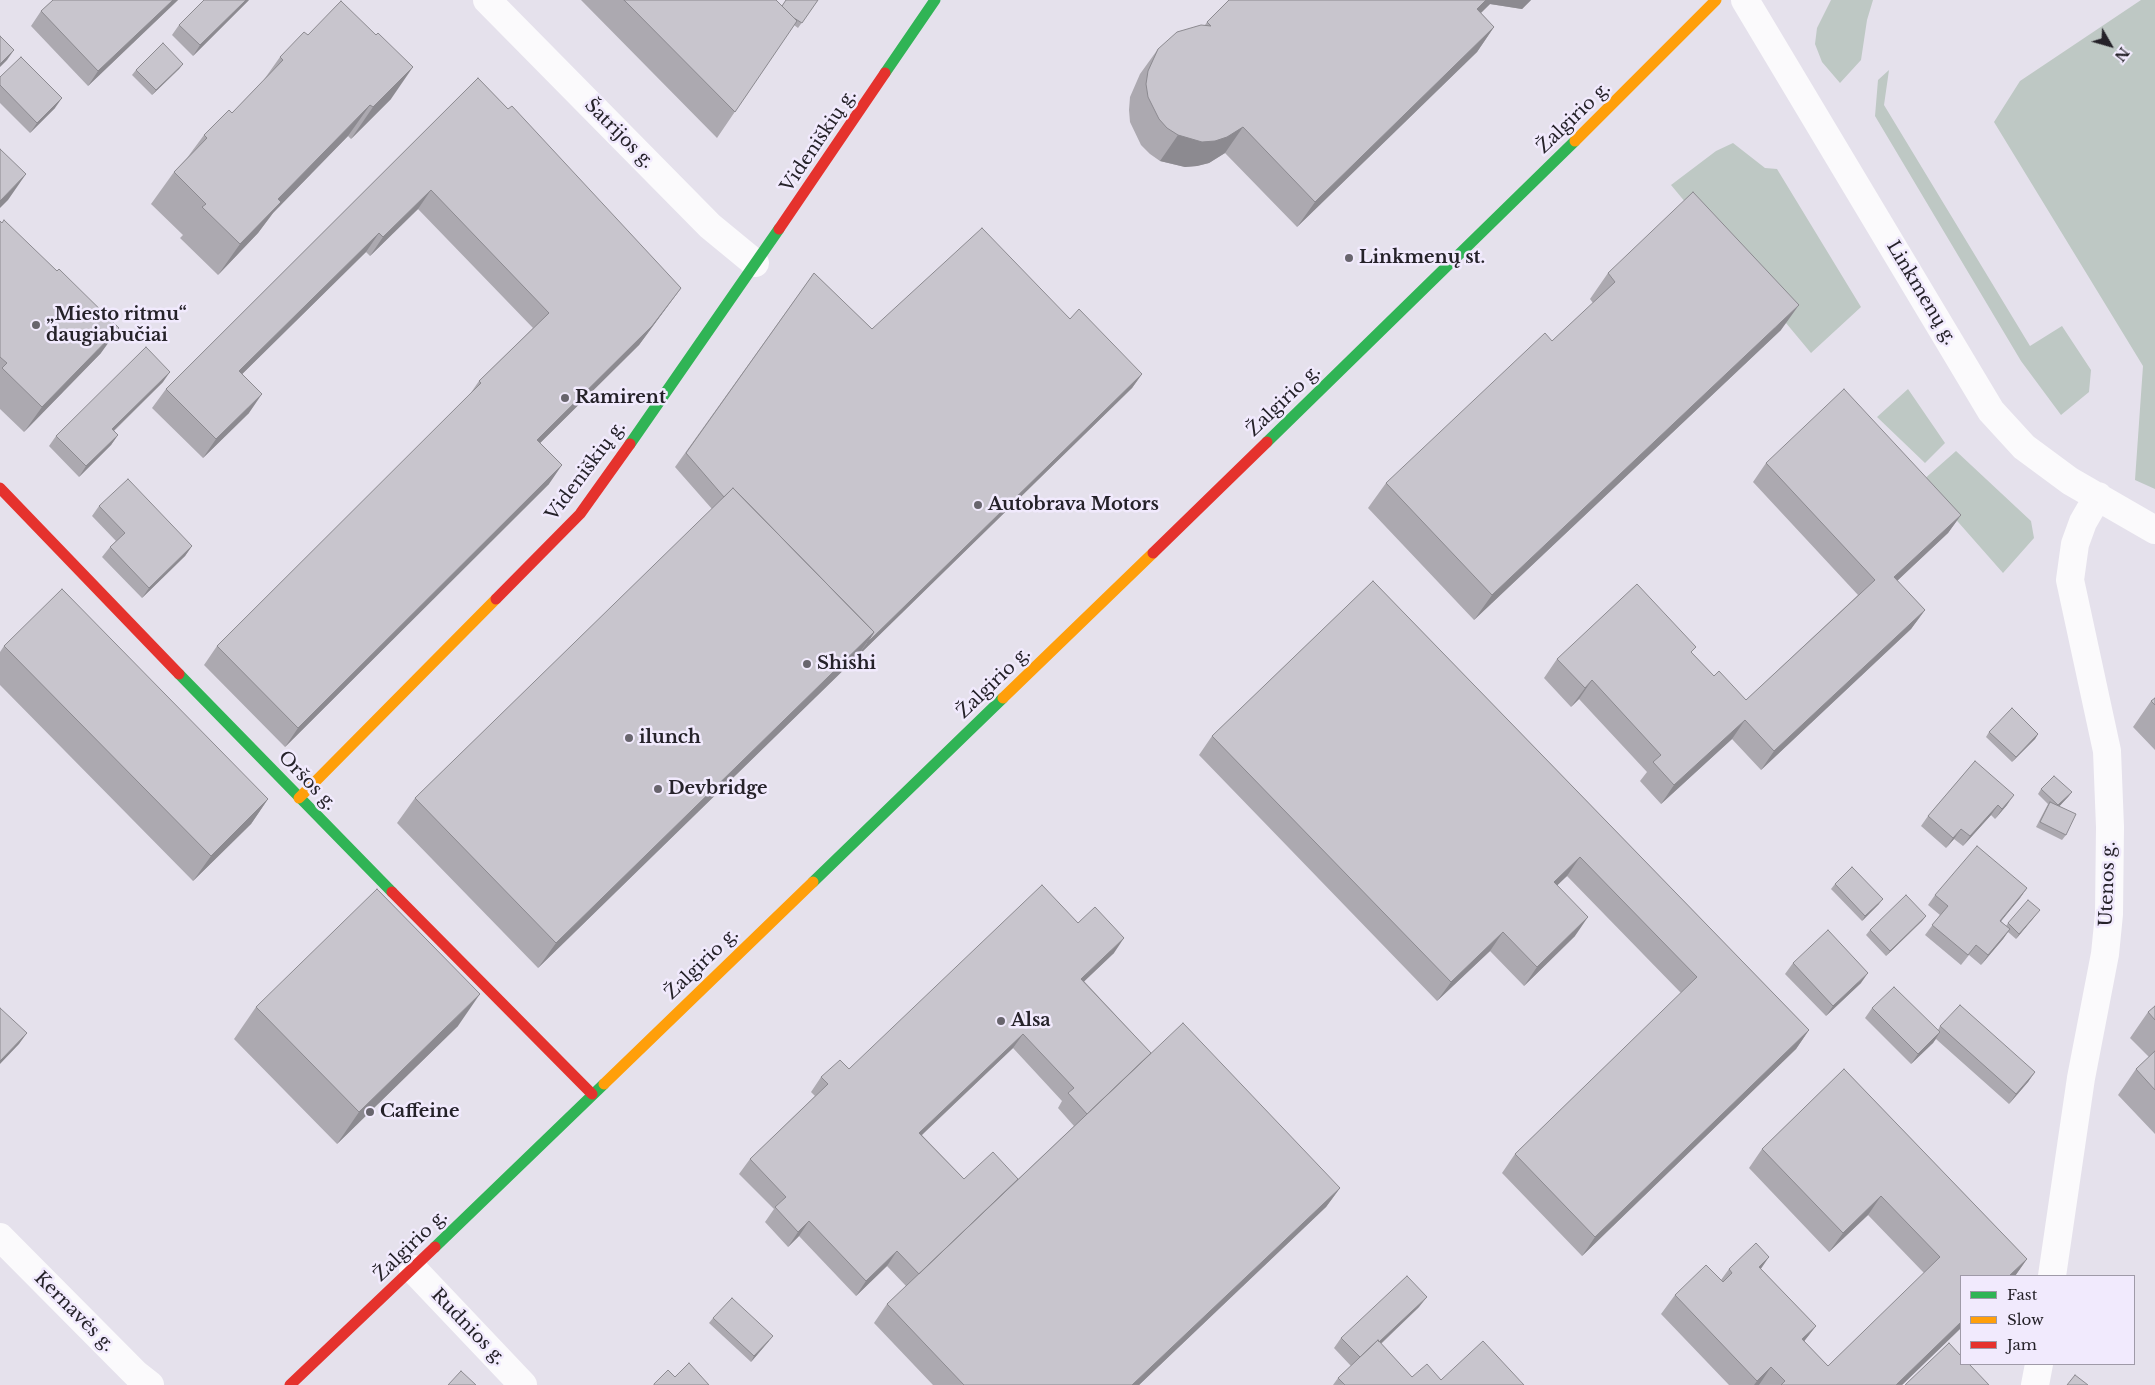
<!DOCTYPE html>
<html>
<head>
<meta charset="utf-8">
<style>
  body { margin:0 }
  #map { position:relative; width:2155px; height:1385px; overflow:hidden; background:#e5e1ec; font-family:"Libre Baskerville",serif }
  canvas { display:block }
  .legend { position:absolute; left:1960px; top:1275px; width:175px; height:90px; box-sizing:border-box; background:#f1eafd; border:1px solid #9f9aa8; margin:0; padding:6px 9px; list-style:none; font-size:15px; color:#252229 }
  .legend li { display:flex; align-items:center; gap:10px; height:25px }
  .legend b { width:25px; border:1px solid #9f9aa8 }
  .north { position:absolute; left:2085px; top:20px; width:50px; height:50px; -webkit-text-stroke:4px #f1eafd; paint-order:stroke; rotate:128deg; font-size:14px; font-weight:700; line-height:20px; text-align:center; color:#252229 }
  .north::after { content:''; display:block; margin:auto; width:18px; height:22px; background:#252229; clip-path:polygon(50% 0,100% 100%,50% 72%,0 100%) }
</style>
</head>
<body>
<div id="map">
<canvas width="2155" height="1385"></canvas>
<ul class="legend">
<li><b style="height:6px;background:#30b455"></b>Fast</li>
<li><b style="height:6px;background:#ff9f0a"></b>Slow</li>
<li><b style="height:6px;background:#e5322d"></b>Jam</li>
</ul>
<div class="north">N</div>
</div>
<script>
const ctx = document.querySelector('canvas').getContext('2d');
ctx.lineJoin = 'round';
function fill(path, color) { ctx.fillStyle = color; ctx.fill(path, 'evenodd'); }
const toPath = rows => new Path2D(rows.map(r => 'M' + r).join(''));
function stroke(path, color, width, dash) { ctx.strokeStyle = color; ctx.lineWidth = width; ctx.lineCap = dash ? 'butt' : 'round'; ctx.setLineDash(dash || []); ctx.stroke(path); }
function write(font, color, halo, rows, align = 'center') {
  ctx.font = font + ' "Libre Baskerville",serif'; ctx.lineWidth = 5; ctx.setLineDash([]); ctx.textBaseline = 'middle'; ctx.strokeStyle = halo; ctx.fillStyle = color; for (const [text, x, y, turn = 0] of rows) {
    ctx.save(); ctx.translate(x, y); ctx.rotate((+turn || 0) * Math.PI / 180); ctx.textAlign = isNaN(turn) ? turn : align; if (halo) ctx.strokeText(text, 0, 0); ctx.fillText(text, 0, 0); ctx.restore();
  }
}
fill(toPath([
  [1831,0,1873,0,1867,20,1861,60,1840,83,1822,62,1815,44,1817,28],
  [2141,0,2155,0,2155,489,2135,480,2143,366,1994,122,2020,81],
  [1889,70,1884,105,2030,346,2062,326,2091,370,2089,392,2061,415,2021,361,1875,116,1878,80],
  [1733,143,1765,168,1777,169,1861,307,1811,353,1671,185,1716,151],
  [1908,389,1945,443,1925,463,1877,417],
  [1956,451,2031,521,2034,538,2003,573,1922,481]
]), '#bec8c4');
stroke(toPath([
  [487,0,710,226,755,263],
  [1745,0,1991,411,2024,447,2070,481,2155,530],
  [0,1237,136,1374,150,1385],
  [413,1269,523,1385],
  [2052,1276,2081,1078,2105,954,2109,914,2110,827,2107,751,2070,580,2075,544,2083,522,2098,496],
  [2035,1385,2039,1364]
]), '#fbfafc', 28);
stroke(toPath([
  [885,73,935,0],
  [1267,442,1575,141],
  [630,444,779,229],
  [179,674,392,892],
  [813,882,1003,698],
  [435,1247,604,1084]
]), '#30b455', 11);
stroke(toPath([
  [1575,141,1716,0],
  [1003,698,1153,553],
  [299,798,496,599],
  [604,1084,813,882]
]), '#ff9f0a', 11);
stroke(toPath([
  [779,229,885,73],
  [0,488,179,674],
  [1153,553,1267,442],
  [496,599,580,514,630,444],
  [392,892,592,1094],
  [290,1385,435,1247]
]), '#e5322d', 11);
fill(toPath([
  [53,0,178,0,88,86,31,26,41,11],
  [249,0,193,56,172,35,179,25],
  [581,0,776,0,782,6,818,0,798,28,794,25,717,138],
  [1531,0,1522,9,1490,4,1481,13,1494,27,1477,52,1297,227,1225,153,1209,163,1197,166,1185,167,1160,161,1150,154,1141,145,1130,122,1129,110,1130,97,1140,74,1158,49,1205,25,1207,22],
  [308,35,391,99,351,139,348,136,273,213,258,233,218,275,180,238,183,235,151,204,174,172,187,158,204,135,232,113,263,81,280,57],
  [183,64,179,69,152,95,132,75,136,70],
  [0,77,55,108,30,133,0,103],
  [478,78,681,288,639,345,540,443,549,484,285,747,204,665,217,646,468,397,479,381,533,328,418,209,370,256,366,252,242,374,249,413,203,458,152,408,166,389],
  [0,221,101,353,24,432,0,409],
  [814,273,872,329,1070,319,1142,374,1132,388,538,968,397,823,415,798,712,509,675,467],
  [1608,273,1781,330,1474,620,1368,508,1386,483,1552,341,1593,303,1590,299],
  [163,382,114,431,118,435,111,445,79,477,49,446,56,436],
  [1766,463,1961,515,1948,533,1897,581,1925,610,1911,629,1761,770,1732,739,1661,804,1640,781,1647,772,1579,699,1571,707,1544,678,1557,659,1692,653,1714,676,1746,700,1858,595,1753,482],
  [99,506,192,546,185,556,142,598,102,557,110,547,116,541,92,516],
  [1373,581,1809,1030,1796,1049,1582,1256,1502,1173,1515,1154,1681,993,1567,876,1557,885,1575,936,1524,986,1490,951,1437,1001,1199,755,1212,736],
  [4,646,268,799,251,824,193,881,0,685,0,652],
  [2155,698,2155,750,2133,727,2151,701],
  [1989,732,2038,734,2035,739,2012,762,1986,737],
  [1975,761,2007,805,1995,819,1991,815,1963,846,1954,839,1946,848,1921,826,1928,816],
  [2041,789,2072,792,2068,797,2059,806,2066,835,2062,840,2036,827,2048,804,2038,794],
  [1835,884,1879,904,1862,921,1831,889],
  [2027,888,2020,898,2001,921,2006,926,2008,923,2036,915,2016,939,2008,932,2003,939,1981,965,1969,955,1961,965,1925,935,1940,915,1928,905,1935,895],
  [1926,916,1922,921,1886,956,1866,935,1870,930],
  [1078,923,1114,953,1084,981,1151,1053,1340,1188,1326,1207,1139,1385,933,1385,874,1323,887,1304,906,1286,887,1266,856,1296,799,1236,788,1247,765,1222,774,1209,739,1174,750,1159,815,1096,811,1092,821,1077,849,1069],
  [1013,1048,1062,1101,1058,1108,1074,1126,1018,1179,964,1179,922,1135],
  [1793,963,1861,983,1826,1016,1785,974],
  [2155,1006,2155,1134,2118,1095,2136,1069,2149,1057,2130,1038,2148,1012],
  [256,1007,458,1026,337,1144,234,1039],
  [1872,1008,1938,1030,1940,1026,2035,1072,2028,1082,2009,1104,1936,1039,1933,1043,1911,1064,1865,1018],
  [1844,1069,2027,1259,2015,1276,1961,1276,1961,1328,1902,1385,1729,1385,1661,1314,1675,1295,1721,1280,1729,1269,1761,1269,1816,1326,1804,1341,1828,1366,1924,1273,1868,1215,1829,1252,1749,1168,1762,1149],
  [1419,1307,1381,1344,1412,1377,1524,1385,1333,1385,1338,1378,1351,1366,1334,1348,1341,1338],
  [713,1318,769,1341,751,1362,709,1323]
]), '#aca9b0');
fill(toPath([
  [173,0,178,0,88,86,98,71],
  [246,0,249,0,193,56,200,45],
  [1486,0,1531,0,1522,9,1490,4,1459,34,1477,9],
  [1494,27,1477,52,1297,227,1315,202],
  [14,50,7,60,0,67,0,64],
  [183,64,179,69,152,95,156,90],
  [413,67,391,99,351,139,373,107],
  [62,98,55,108,30,133,37,123],
  [370,105,348,136,273,213,258,233,218,275,240,244,278,199],
  [1243,127,1225,153,1209,163,1197,166,1185,167,1160,161,1178,135],
  [26,174,8,200,0,208,0,201],
  [431,190,418,209,370,256,383,237],
  [379,233,366,252,226,390,239,371],
  [681,288,639,345,524,459,537,440],
  [1799,305,1781,330,1474,620,1492,595],
  [119,328,101,353,24,432,42,407],
  [170,372,163,382,105,439,112,429],
  [1142,374,1132,388,856,658,867,643],
  [262,394,249,413,203,458,216,439],
  [118,435,111,445,79,477,86,466],
  [562,465,549,484,285,747,298,728],
  [1961,515,1948,533,1881,596,1894,577],
  [192,546,185,556,142,598,149,588],
  [1925,610,1911,629,1761,770,1774,751],
  [874,632,856,658,538,968,556,943],
  [1592,680,1579,699,1571,707,1585,688],
  [1745,720,1732,739,1661,804,1674,785],
  [2038,734,2035,739,2012,762,2016,757],
  [2072,792,2068,797,2055,811,2058,805],
  [2014,795,2007,805,1995,819,2002,809],
  [268,799,251,824,193,881,211,856],
  [1998,805,1991,815,1963,846,1970,836],
  [1961,829,1954,839,1946,848,1953,838],
  [1580,857,1567,876,1541,901,1554,882],
  [2027,888,2020,898,1993,931,2000,921],
  [1883,899,1879,904,1862,921,1865,916],
  [2040,910,2036,915,2016,939,2019,934],
  [1926,916,1922,921,1886,956,1890,951],
  [1588,917,1575,936,1524,986,1537,967],
  [2010,929,2003,939,1981,965,1988,955],
  [1503,932,1490,951,1437,1001,1451,982],
  [1124,938,1114,953,1071,994,1081,979],
  [1868,973,1861,983,1826,1016,1833,1006],
  [480,994,458,1026,337,1144,359,1112],
  [1809,1030,1796,1049,1582,1256,1595,1237],
  [1940,1032,1933,1043,1911,1064,1918,1054],
  [27,1033,19,1044,0,1064,0,1061],
  [1023,1034,1013,1048,909,1147,919,1133],
  [2035,1072,2028,1082,2009,1104,2016,1094],
  [1340,1188,1326,1207,1139,1385,1132,1385],
  [1881,1196,1868,1215,1829,1252,1843,1233],
  [809,1221,799,1236,788,1247,798,1232],
  [897,1251,887,1266,856,1296,866,1281],
  [1769,1257,1756,1276,1759,1267],
  [2027,1259,2015,1276,2009,1276],
  [1427,1297,1419,1307,1354,1369,1361,1359],
  [1961,1322,1961,1328,1902,1385,1896,1385],
  [1816,1326,1802,1344,1802,1339],
  [773,1336,769,1341,751,1362,754,1356],
  [1771,1367,1759,1385,1754,1385,1757,1381]
]), '#8c8a90');
const building = toPath([
  [53,0,173,0,98,71,41,11,53,0],
  [204,0,246,0,200,45,179,25,204,0],
  [624,0,776,0,797,21,735,112,624,0],
  [786,0,818,0,802,23,794,18,782,6,786,0],
  [1229,0,1486,0,1477,9,1494,27,1315,202,1243,127,1227,137,1215,141,1202,142,1178,135,1167,128,1159,119,1148,97,1146,84,1148,71,1158,49,1177,32,1201,25,1211,26,1207,22,1229,0],
  [341,1,376,35,378,33,413,67,373,107,370,105,278,199,281,202,240,244,202,207,206,204,174,172,207,138,204,135,229,110,232,113,283,60,280,57,304,32,308,35,341,1],
  [0,36,14,50,0,64,0,36],
  [163,43,183,64,156,90,136,70,163,43],
  [21,57,62,98,37,123,0,85,0,77,21,57],
  [478,78,508,109,512,106,681,288,652,326,537,440,562,465,298,728,217,646,481,383,479,381,549,313,431,190,383,237,379,233,239,371,262,394,216,439,166,389,478,78],
  [0,149,26,174,0,201,0,149],
  [1693,192,1799,305,1492,595,1386,483,1545,333,1552,341,1615,282,1608,273,1693,192],
  [4,220,57,271,59,269,119,328,42,407,2,368,7,363,0,357,0,221,2,223,4,220],
  [982,228,1070,319,1079,309,1142,374,867,643,874,632,733,488,724,497,686,453,814,273,872,329,982,228],
  [146,347,170,372,112,429,118,435,86,466,56,436,146,347],
  [1844,389,1961,515,1894,577,1925,610,1774,751,1745,720,1674,785,1653,762,1661,755,1592,680,1585,688,1557,659,1637,584,1696,647,1691,652,1714,676,1719,671,1746,700,1875,580,1766,463,1844,389],
  [128,479,192,546,149,588,110,547,125,533,99,506,128,479],
  [733,488,874,632,556,943,415,798,733,488],
  [1373,581,1809,1030,1595,1237,1515,1154,1697,977,1580,857,1554,882,1588,917,1537,967,1503,932,1451,982,1212,736,1373,581],
  [62,589,268,799,211,856,4,646,62,589],
  [2155,698,2155,705,2151,701,2155,698],
  [2012,708,2038,734,2016,757,1989,732,2012,708],
  [1975,761,2014,795,2002,809,1998,805,1970,836,1961,829,1953,838,1928,816,1975,761],
  [2054,776,2072,792,2058,805,2041,789,2054,776],
  [2050,802,2076,814,2066,835,2040,822,2050,802],
  [1977,846,2027,888,2000,921,2010,929,1988,955,1976,945,1968,955,1932,925,1948,906,1935,895,1977,846],
  [1852,867,1883,899,1865,916,1835,884,1852,867],
  [1042,885,1078,923,1095,907,1124,938,1081,979,1151,1053,1087,1114,1068,1093,1074,1088,1023,1034,919,1133,964,1179,993,1152,1018,1179,919,1274,897,1251,866,1281,809,1221,798,1232,775,1207,786,1197,750,1159,828,1084,821,1077,840,1060,849,1069,1042,885],
  [377,889,480,994,359,1112,256,1007,377,889],
  [1906,895,1926,916,1890,951,1870,930,1906,895],
  [2028,900,2040,910,2019,934,2008,923,2028,900],
  [1828,930,1868,973,1833,1006,1793,963,1828,930],
  [1894,987,1940,1032,1918,1054,1872,1008,1894,987],
  [1960,1005,2035,1072,2016,1094,1940,1026,1960,1005],
  [2155,1006,2155,1020,2148,1012,2155,1006],
  [0,1008,27,1033,0,1061,0,1008],
  [1183,1023,1340,1188,1132,1385,964,1385,887,1304,1183,1023],
  [2155,1051,2155,1090,2136,1069,2155,1051],
  [1844,1069,2027,1259,2009,1276,1961,1276,1961,1322,1896,1385,1781,1385,1785,1381,1771,1367,1757,1381,1675,1295,1706,1265,1723,1282,1732,1273,1729,1269,1756,1243,1769,1257,1759,1267,1816,1326,1802,1339,1828,1366,1940,1257,1881,1196,1843,1233,1762,1149,1844,1069],
  [1407,1276,1427,1297,1379,1342,1378,1340,1360,1357,1341,1338,1407,1276],
  [732,1298,773,1336,754,1356,713,1318,732,1298],
  [1378,1340,1412,1377,1427,1364,1441,1380,1483,1341,1524,1385,1345,1385,1338,1378,1378,1340],
  [1949,1343,1961,1356,1961,1364,1969,1364,1989,1385,1905,1385,1949,1343],
  [689,1363,709,1385,654,1385,654,1384,668,1370,675,1377,689,1363],
  [461,1371,476,1385,448,1385,461,1371],
  [2075,1375,2088,1385,2067,1385,2075,1375]
]);
fill(building, '#c8c5cd');
stroke(building, '#8c8a90', 1);
for (const [x, y, r, color] of [
  [1349,258,5,"#68656d"],
  [36,325,5,"#68656d"],
  [565,398,5,"#68656d"],
  [978,505,5,"#68656d"],
  [807,664,5,"#68656d"],
  [629,738,5,"#68656d"],
  [658,789,5,"#68656d"],
  [1001,1021,5,"#68656d"],
  [370,1112,5,"#68656d"]
]) { const dot = new Path2D(); dot.arc(x, y, r, 0, 2 * Math.PI); ctx.fillStyle = color; ctx.fill(dot); stroke(dot, '#f1eafd', 2); }
write('18px', '#252229', '#f1eafd', [
  ["Žalgirio g.",1574,118,-44],
  ["Šatrijos g.",619,134,45],
  ["Videniškių g.",819,141,-56],
  ["Linkmenų g.",1921,293,59],
  ["Žalgirio g.",1284,401,-44],
  ["Videniškių g.",586,471,-53],
  ["Žalgirio g.",994,683,-44],
  ["Oršos g.",307,781,46],
  ["Utenos g.",2108,884,-88],
  ["Žalgirio g.",702,964,-44],
  ["Žalgirio g.",411,1246,-44],
  ["Kernavės g.",74,1312,45],
  ["Rudnios g.",468,1327,46]
]);
write('bold 18px', '#252229', '#f1eafd', [
  ["Linkmenų st.",1359,258],
  ["„Miesto ritmu“",46,315],
  ["daugiabučiai",46,336],
  ["Ramirent",575,398],
  ["Autobrava Motors",988,505],
  ["Shishi",817,664],
  ["ilunch",639,738],
  ["Devbridge",668,789],
  ["Alsa",1011,1021],
  ["Caffeine",380,1112]
], 'left');
</script>
</body>
</html>
